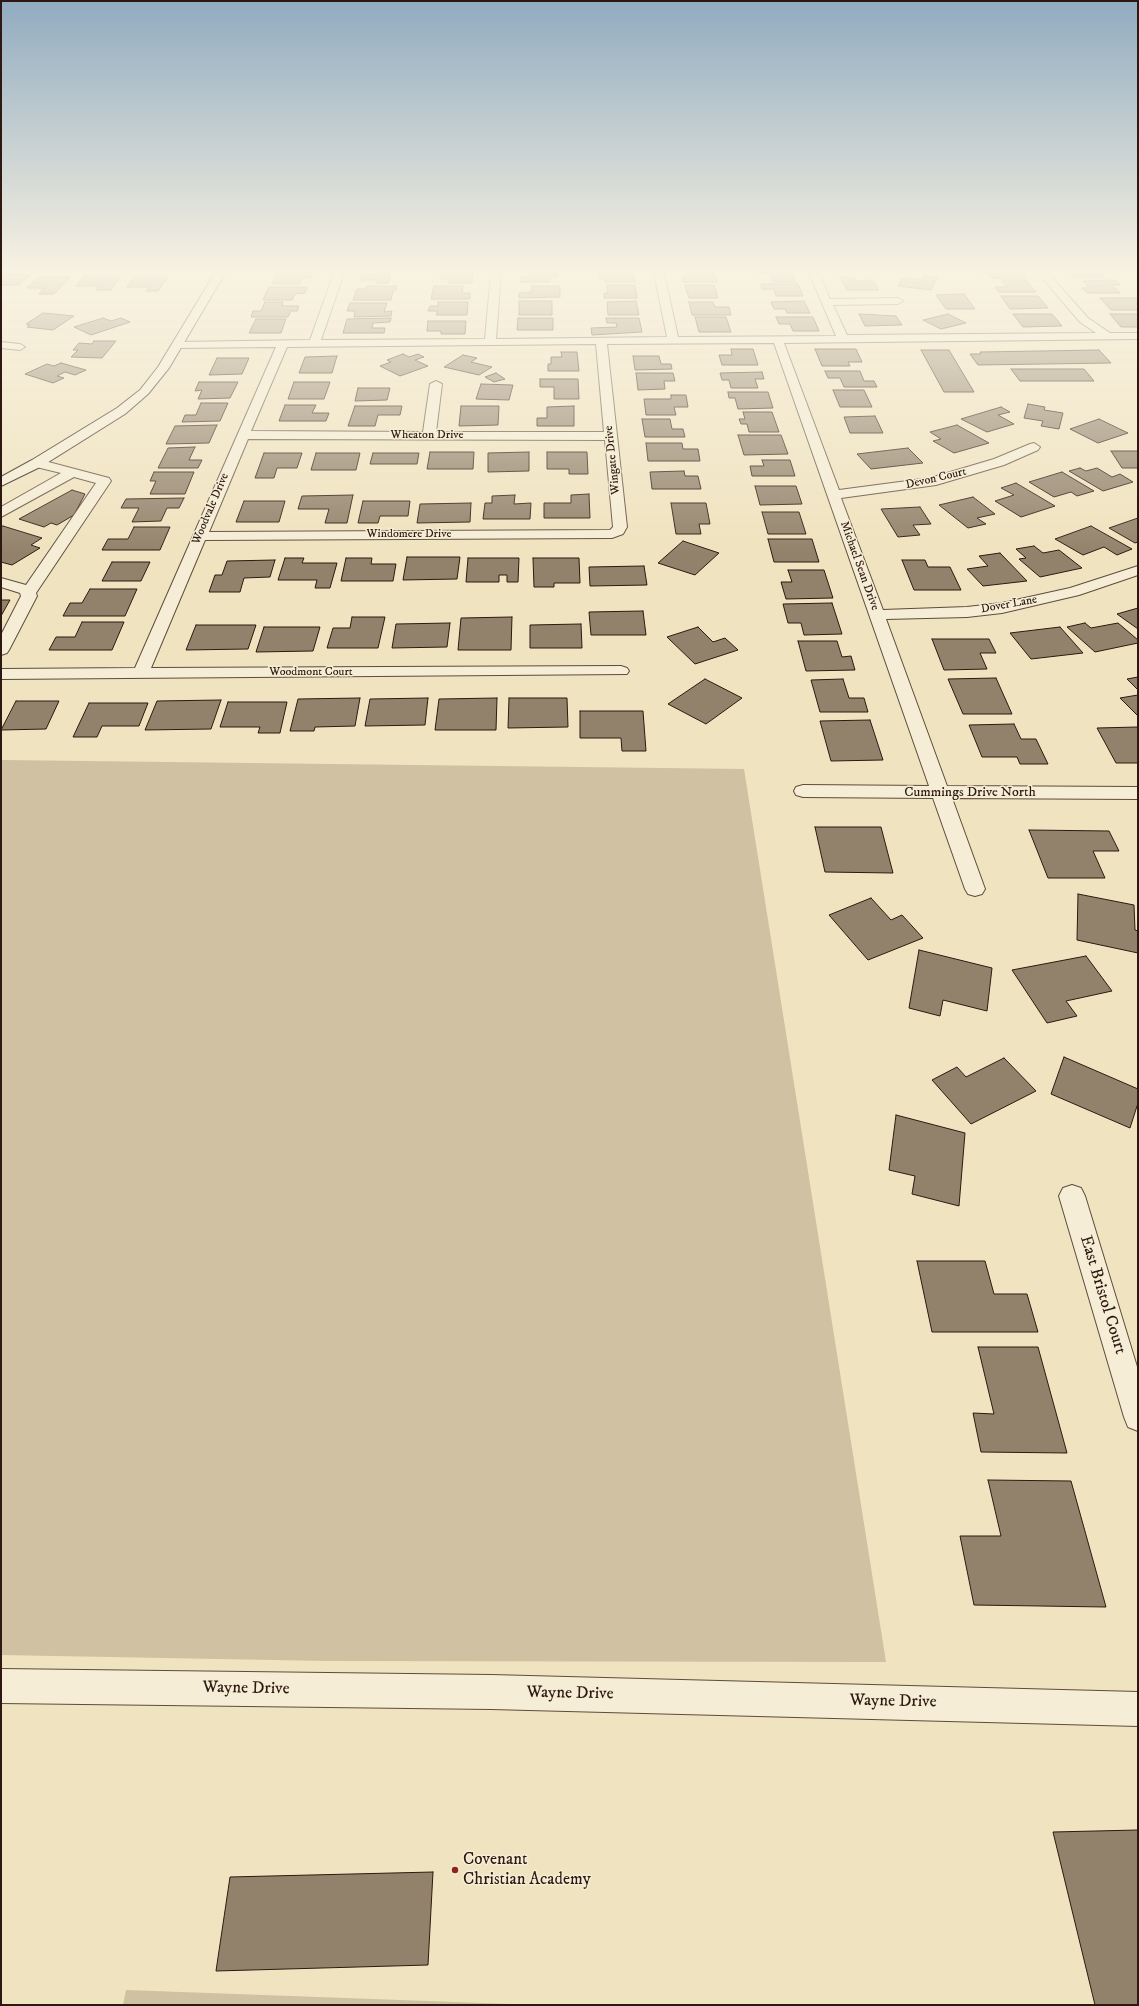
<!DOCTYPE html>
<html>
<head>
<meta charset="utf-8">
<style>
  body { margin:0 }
  #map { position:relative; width:1139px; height:2006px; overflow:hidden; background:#f0e3bf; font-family:"IM FELL DW Pica",serif }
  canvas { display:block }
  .frame { position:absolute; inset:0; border:2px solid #2d1911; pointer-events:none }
</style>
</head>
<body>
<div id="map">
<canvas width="1139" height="2006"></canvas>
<div class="frame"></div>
</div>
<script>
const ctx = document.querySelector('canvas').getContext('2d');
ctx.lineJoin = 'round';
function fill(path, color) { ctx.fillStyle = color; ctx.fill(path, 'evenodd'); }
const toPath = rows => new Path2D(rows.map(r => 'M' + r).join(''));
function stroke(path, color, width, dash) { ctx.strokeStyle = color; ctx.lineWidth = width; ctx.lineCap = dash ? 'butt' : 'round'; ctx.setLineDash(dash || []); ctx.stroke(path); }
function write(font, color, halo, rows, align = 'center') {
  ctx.font = font + ' "IM FELL DW Pica",serif'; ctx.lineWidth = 3; ctx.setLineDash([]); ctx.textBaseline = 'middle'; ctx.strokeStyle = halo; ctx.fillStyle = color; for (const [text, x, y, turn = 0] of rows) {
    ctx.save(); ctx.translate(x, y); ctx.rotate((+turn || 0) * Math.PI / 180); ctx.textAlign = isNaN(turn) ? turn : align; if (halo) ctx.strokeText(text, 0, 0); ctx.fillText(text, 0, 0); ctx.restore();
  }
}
fill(toPath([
  [1,760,744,769,886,1662,328,1661,1,1655],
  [126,1990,537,2005,123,2005]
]), '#cfc1a1');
const building = toPath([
  [277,273,313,273,311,278,302,278,300,284,272,284,277,273],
  [362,273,391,273,388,283,376,283,377,280,360,280,362,273],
  [441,273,473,273,472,283,448,283,449,279,440,279,441,273],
  [527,273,558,273,558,276,551,276,550,282,521,282,521,277,527,277,527,273],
  [598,273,633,273,635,282,605,282,605,279,599,279,598,273],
  [688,273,714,273,717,282,683,282,682,276,689,276,688,273],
  [759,273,792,273,796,282,773,282,771,274,759,273],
  [983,273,1021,273,1025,278,992,278,989,274,983,273],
  [1070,273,1100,273,1104,277,1074,277,1070,273],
  [1,274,30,275,19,285,1,285,1,274],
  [84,276,121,276,111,290,96,290,99,286,76,286,84,276],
  [134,276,168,276,158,291,146,291,149,287,127,287,134,276],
  [924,276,937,278,931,290,898,286,903,278,922,280,924,276],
  [38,277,70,277,54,294,39,294,44,288,27,288,38,277],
  [840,277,853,277,856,281,873,280,878,290,847,290,840,277],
  [1002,280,1026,280,1036,292,999,292,995,287,1007,287,1002,280],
  [1115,280,1120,285,1112,285,1120,293,1087,293,1082,288,1089,288,1083,281,1115,280],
  [761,284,798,284,803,296,776,296,774,289,762,289,761,284],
  [607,285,635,285,637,298,604,298,604,293,608,293,607,285],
  [685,285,714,285,718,298,689,298,685,285],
  [367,286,397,286,396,290,393,290,391,300,353,300,357,289,366,289,367,286],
  [434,286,463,286,462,293,470,293,470,299,431,299,434,286],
  [532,286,560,286,560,297,519,298,519,293,532,292,532,286],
  [269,287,307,287,305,293,295,294,292,300,263,300,269,287],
  [964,294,975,309,946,309,936,295,964,294],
  [1001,296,1038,296,1048,308,1010,309,1001,296],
  [1100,298,1138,298,1138,303,1137,303,1138,310,1111,310,1100,298],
  [519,301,552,301,552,315,519,315,519,301],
  [636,301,639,315,608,315,607,302,636,301],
  [804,301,810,313,787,313,785,309,774,309,771,302,804,301],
  [265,302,283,302,282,306,299,306,297,311,291,311,288,317,251,317,253,311,261,311,265,302],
  [438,302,468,302,467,315,436,315,438,311,428,311,430,306,438,306,438,302],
  [689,302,713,302,715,307,729,307,731,315,692,315,689,302],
  [350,303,387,303,384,312,392,311,391,316,354,317,355,311,347,311,350,303],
  [43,313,74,316,53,330,27,327,30,325,26,324,43,313],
  [859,314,896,316,902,325,865,326,859,314],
  [948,314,966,323,941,329,923,320,948,314],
  [1013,314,1052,314,1062,326,1023,327,1013,314],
  [1110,314,1138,314,1138,327,1121,327,1110,314],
  [695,317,726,317,731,332,699,332,695,317],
  [776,317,813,317,819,331,793,331,790,324,779,324,776,317],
  [103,318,111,321,121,318,130,322,91,335,74,327,103,318],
  [391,318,390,322,373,323,372,328,385,328,384,333,343,333,347,319,391,318],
  [518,318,553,318,553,330,517,330,518,318],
  [606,318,639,318,642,332,592,335,591,328,617,327,616,323,607,323,606,318],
  [256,319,286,319,281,333,249,333,256,319],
  [428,321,466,321,465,334,441,334,441,331,427,331,428,321],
  [94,341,116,341,102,358,71,357,78,350,73,350,79,343,92,344,94,341],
  [731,349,753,349,758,365,722,365,719,355,732,355,731,349],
  [815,349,856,349,862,362,848,362,850,366,822,366,815,349],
  [921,350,949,350,974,392,944,392,921,350],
  [1099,350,1111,363,978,365,970,354,981,354,980,352,1099,350],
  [561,352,577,352,579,371,548,371,548,364,551,364,551,357,562,357,561,352],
  [403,354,409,357,418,354,424,357,415,360,428,366,400,376,380,366,391,362,387,360,403,354],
  [463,355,477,358,471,362,492,367,479,375,444,367,463,355],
  [337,356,332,373,299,373,305,357,337,356],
  [633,356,659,356,661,364,671,364,672,369,635,370,633,356],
  [217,358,249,358,242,374,209,375,217,358],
  [61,363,86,370,75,375,65,372,57,376,64,378,53,383,25,374,47,364,54,366,61,363],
  [1011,369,1084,369,1094,381,1020,381,1011,369],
  [825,371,860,371,864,381,874,381,877,387,844,387,840,378,828,378,825,371],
  [762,372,764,379,755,379,758,388,731,388,729,380,722,380,720,373,762,372],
  [496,373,505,379,494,382,485,377,496,373],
  [636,373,673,373,675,381,664,381,665,389,638,390,636,373],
  [540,379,578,379,579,399,554,399,554,387,540,387,540,379],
  [199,382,238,382,230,398,198,399,202,390,195,391,199,382],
  [294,382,330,382,324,399,288,399,294,382],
  [481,384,513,385,509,400,476,399,481,384],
  [358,388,390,388,387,400,355,401,358,388],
  [833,390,864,390,872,407,840,407,833,390],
  [728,392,768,392,773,408,738,409,735,398,729,398,728,392],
  [671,395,686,395,688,407,674,407,676,415,646,415,644,399,671,399,671,395],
  [201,403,228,403,220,421,182,422,185,415,196,415,201,403],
  [1028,404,1045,407,1044,410,1063,413,1059,429,1041,426,1043,421,1024,418,1028,404],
  [285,405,316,405,312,413,329,413,326,421,279,421,285,405],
  [355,406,402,406,400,415,378,415,375,426,348,426,355,406],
  [461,406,499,406,498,425,459,426,461,406],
  [574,406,574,426,537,426,537,418,547,418,547,407,574,406],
  [1001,407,1010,412,998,415,1014,424,987,432,961,419,1001,407],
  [743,412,772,412,779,432,749,432,747,424,741,424,739,419,745,419,743,412],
  [875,416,883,433,850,433,844,417,875,416],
  [642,419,670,419,672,429,683,429,685,437,645,437,642,419],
  [1099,419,1128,433,1098,443,1070,429,1099,419],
  [217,425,209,443,166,444,175,426,217,425],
  [957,425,989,443,954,453,933,441,941,439,930,432,957,425],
  [738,435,781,435,788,454,744,455,738,435],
  [646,443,682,443,683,449,698,449,700,461,648,461,646,443],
  [195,447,189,460,202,460,198,468,158,468,168,448,195,447],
  [908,448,923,463,871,469,857,454,908,448],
  [1111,451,1138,451,1138,468,1122,468,1111,451],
  [430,452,474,452,473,469,427,469,430,452],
  [529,452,529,471,488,472,488,453,529,452],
  [547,452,587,452,588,474,569,474,569,469,547,469,547,452],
  [264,453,302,453,297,468,277,468,274,478,255,478,264,453],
  [316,453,360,453,356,470,311,470,316,453],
  [373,453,419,453,417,464,370,464,373,453],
  [762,460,790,460,795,476,752,476,750,466,764,466,762,460],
  [1080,468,1086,471,1097,468,1112,477,1120,474,1133,482,1103,491,1069,471,1080,468],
  [684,471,685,476,698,476,701,489,652,489,650,472,684,471],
  [154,472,194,472,185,494,150,494,156,481,150,481,154,472],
  [1062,472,1094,491,1077,496,1071,492,1054,497,1029,482,1062,472],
  [1016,483,1055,506,1021,517,995,501,1014,495,1001,488,1016,483],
  [755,486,796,486,802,504,760,505,755,486],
  [72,490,85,494,74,515,57,525,51,523,44,527,19,519,72,490],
  [589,494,590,518,544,518,544,503,571,503,571,495,589,494],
  [353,495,347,523,325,523,329,509,298,509,302,496,353,495],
  [515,495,514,504,531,503,530,519,483,519,485,503,492,503,492,496,515,495],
  [973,497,995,514,977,518,986,524,968,528,939,505,973,497],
  [184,498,179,508,167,508,161,521,132,522,139,508,121,508,126,499,184,498],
  [244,501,285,501,279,522,236,522,244,501],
  [363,501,410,501,408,516,380,516,378,523,358,523,363,501],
  [471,503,470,522,417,523,420,504,471,503],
  [671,503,706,503,710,524,699,524,701,534,676,534,671,503],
  [920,507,931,524,913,525,920,535,898,537,881,509,920,507],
  [762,512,799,512,806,534,768,534,762,512],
  [1138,518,1138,542,1135,543,1109,528,1138,518],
  [3,526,42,538,31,545,40,548,12,565,1,562,1,527,3,526],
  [1091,526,1132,549,1117,555,1104,547,1083,555,1055,539,1091,526],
  [134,527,170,527,160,550,102,550,108,539,128,539,134,527],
  [768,539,812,539,819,562,774,562,768,539],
  [683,541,719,553,695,575,658,563,683,541],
  [1034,546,1043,553,1059,550,1082,568,1040,577,1019,559,1026,558,1016,549,1034,546],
  [1000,553,1027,581,983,586,967,569,988,566,979,556,1000,553],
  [407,557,460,557,457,579,403,580,407,557],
  [285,558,304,558,302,563,337,563,330,588,315,588,317,580,278,580,285,558],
  [346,558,372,558,371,564,396,564,393,581,341,581,346,558],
  [468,558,519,558,518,582,507,582,507,575,499,575,499,582,466,582,468,558],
  [533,558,579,558,580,583,554,583,554,587,534,587,533,558],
  [275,560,270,577,244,578,240,592,209,592,215,575,222,575,227,561,275,560],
  [902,560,925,560,928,567,950,567,961,590,914,590,902,560],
  [112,562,150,562,141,581,102,581,112,562],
  [644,566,647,585,590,586,589,567,644,566],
  [788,570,824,570,833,598,786,599,781,582,792,582,788,570],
  [90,589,137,589,125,616,63,616,70,603,82,603,90,589],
  [1,600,10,600,1,616,1,600],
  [832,603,842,634,804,635,801,623,788,623,783,604,832,603],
  [1138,608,1138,629,1117,614,1138,608],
  [643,611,646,635,591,635,589,612,643,611],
  [352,617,385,617,378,648,327,648,333,628,350,628,352,617],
  [512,617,511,650,458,650,461,618,512,617],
  [82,622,124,622,112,650,49,650,56,637,75,637,82,622],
  [450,623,447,647,392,648,396,624,450,623],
  [1085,623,1091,628,1118,623,1138,640,1138,643,1095,652,1067,627,1085,623],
  [581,624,582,648,530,648,530,625,581,624],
  [196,625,256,625,248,649,186,650,196,625],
  [264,627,320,627,313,651,256,652,264,627],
  [698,627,713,642,725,638,738,650,695,664,667,637,698,627],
  [1060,627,1083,653,1031,659,1010,633,1060,627],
  [932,639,989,639,996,653,980,653,987,669,944,670,932,639],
  [798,641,837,641,842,657,851,656,855,670,806,671,798,641],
  [1138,677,1138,690,1127,679,1138,677],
  [996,678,1012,714,963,714,948,679,996,678],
  [705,679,742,698,706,724,668,704,705,679],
  [843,679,849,698,864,698,868,712,820,712,811,680,843,679],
  [1138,695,1138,716,1120,698,1138,695],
  [360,698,355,726,315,727,314,731,290,731,298,699,360,698],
  [428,698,425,725,365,726,370,699,428,698],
  [497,698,496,730,435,730,439,699,497,698],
  [509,698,567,698,568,727,508,728,509,698],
  [221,700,211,729,145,730,157,701,221,700],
  [16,701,59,701,46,729,1,730,16,701],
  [228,702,287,702,280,733,258,733,260,727,220,727,228,702],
  [89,703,148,703,139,726,102,726,97,737,73,737,89,703],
  [580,711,643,711,646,751,622,751,621,738,580,738,580,711],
  [870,720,883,760,831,761,820,721,870,720],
  [1014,724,1021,739,1036,739,1048,764,1020,764,1017,757,982,757,969,725,1014,724],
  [1138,727,1138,763,1116,763,1097,728,1138,727],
  [815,827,881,827,893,873,825,872,815,827],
  [1029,830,1109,831,1119,851,1093,851,1105,878,1048,878,1029,830],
  [1078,894,1134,905,1135,930,1138,931,1138,953,1077,940,1078,894],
  [871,898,891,920,902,915,923,938,868,960,829,915,871,898],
  [919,950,992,968,987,1011,943,1000,940,1016,909,1008,919,950],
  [1086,956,1112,991,1066,1001,1077,1016,1047,1023,1012,970,1086,956],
  [1064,1057,1138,1089,1138,1103,1130,1128,1051,1094,1064,1057],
  [1004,1058,1036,1091,971,1124,932,1080,957,1067,966,1077,1004,1058],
  [896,1115,965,1133,959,1206,912,1194,915,1176,889,1170,896,1115],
  [917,1261,985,1261,994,1294,1027,1294,1038,1332,932,1332,917,1261],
  [978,1347,1038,1347,1067,1453,981,1452,973,1413,994,1414,978,1347],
  [988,1480,1071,1481,1106,1607,974,1605,960,1536,1001,1536,988,1480],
  [1138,1830,1138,2005,1095,2005,1053,1832,1138,1830],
  [433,1872,428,1965,216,1971,230,1877,433,1872]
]);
fill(building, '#92826b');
stroke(building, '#2d1911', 1);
const street = toPath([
  [334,273,344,273,321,340,485,339,491,273,501,273,496,339,667,337,654,273,664,273,678,337,836,336,809,273,819,273,830,299,898,298,903,301,898,304,833,305,847,335,1096,333,1080,322,1038,273,1048,273,1088,318,1110,333,1138,333,1138,339,784,343,839,490,930,478,994,459,1030,444,1034,443,1040,447,1038,450,1004,465,936,485,841,498,883,610,967,607,1002,603,1070,588,1138,566,1138,575,1079,595,1002,613,967,617,886,619,947,786,1138,787,1138,799,952,798,985,889,982,894,975,896,968,894,965,889,933,798,803,797,796,795,794,791,796,787,803,785,929,786,774,343,607,344,627,527,623,534,612,538,205,540,151,668,621,666,627,668,629,671,627,674,1,679,1,669,135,668,276,347,177,348,172,345,177,342,310,340,334,273],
  [596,344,604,432,436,432,442,384,436,381,430,384,423,432,251,431,287,347,596,344],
  [248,439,605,440,613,527,610,530,209,532,248,439],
  [1,342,20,344,25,347,20,350,1,348,1,342],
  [37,459,109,478,111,481,36,593,37,596,9,650,7,653,1,655,1,635,21,596,20,593,1,587,1,578,26,585,96,483,74,477,1,517,1,507,61,473,32,466,31,463,37,459],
  [1072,1185,1081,1188,1085,1196,1138,1370,1138,1431,1128,1427,1124,1417,1059,1196,1063,1188,1072,1185],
  [1,1669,491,1675,1138,1692,1138,1726,491,1709,1,1703,1,1669]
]);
const secondary = toPath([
  [215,273,225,273,169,368,148,394,125,414,42,466,1,486,1,477,32,460,117,408,140,390,158,367,215,273]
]);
stroke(street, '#5e4c3c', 2);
stroke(secondary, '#2d1911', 2);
fill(street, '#f5edd5');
fill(secondary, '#f5edd5');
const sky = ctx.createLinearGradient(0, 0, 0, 554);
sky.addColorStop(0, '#91abc0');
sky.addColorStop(0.49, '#f8f2e2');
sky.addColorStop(1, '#f8f2e200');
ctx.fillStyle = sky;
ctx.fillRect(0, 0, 1139, 554);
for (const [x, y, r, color] of [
  [455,1870,4,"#8f2418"]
]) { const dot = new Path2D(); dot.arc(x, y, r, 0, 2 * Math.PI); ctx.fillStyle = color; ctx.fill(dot); stroke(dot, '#f5edd5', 1.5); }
write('12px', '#2d1911', '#f5edd5', [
  ["Wheaton Drive",427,436],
  ["Wingate Drive",613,460,-96],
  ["Devon Court",936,479,-13],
  ["Woodvale Drive",211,509,-67],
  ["Windomere Drive",409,535],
  ["Michael Sean Drive",859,566,70],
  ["Dover Lane",1009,605,-10],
  ["Woodmont Court",311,673]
]);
write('14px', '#2d1911', '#f5edd5', [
  ["Cummings Drive North",970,793]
]);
write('17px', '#2d1911', '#f5edd5', [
  ["East Bristol Court",1102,1295,73],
  ["Wayne Drive",246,1689,1],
  ["Wayne Drive",570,1694,1],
  ["Wayne Drive",893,1702,1]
]);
write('17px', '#2d1911', '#f5edd5', [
  ["Covenant",463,1860],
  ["Christian Academy",463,1880]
], 'left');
</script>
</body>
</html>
